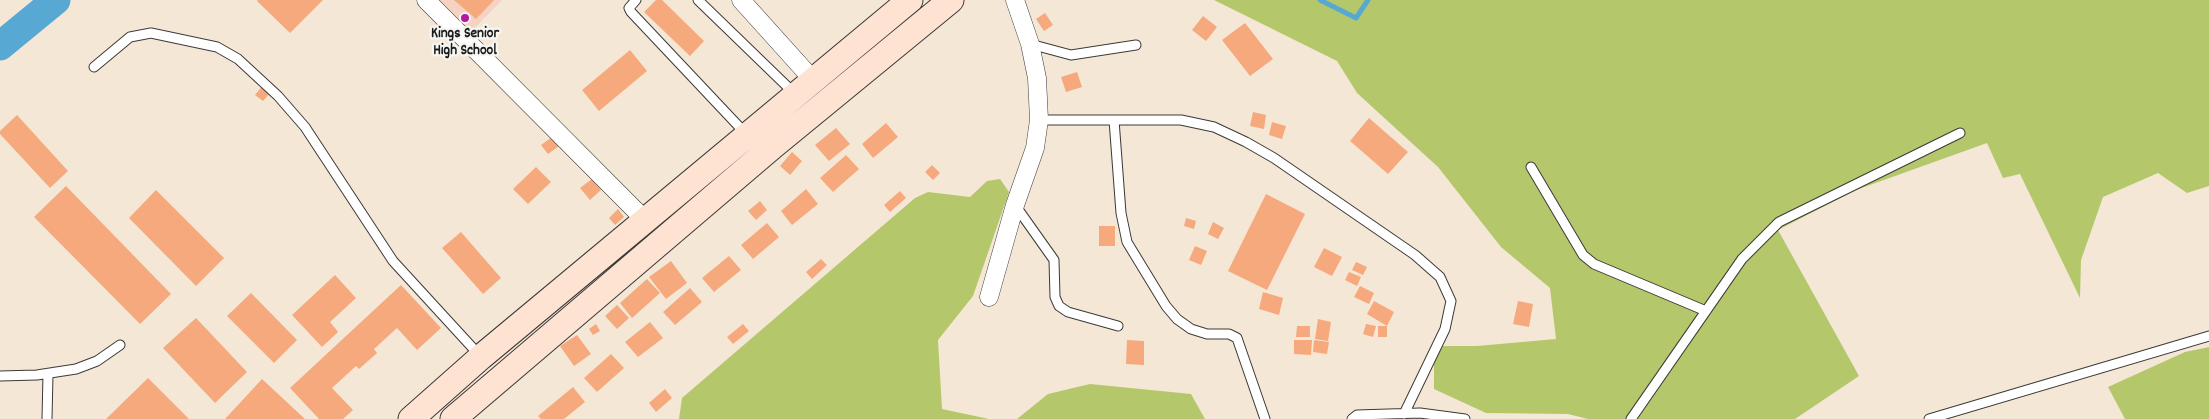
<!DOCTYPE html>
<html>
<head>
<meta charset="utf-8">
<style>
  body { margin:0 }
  canvas { display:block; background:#f4e7d5 }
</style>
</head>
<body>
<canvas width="2209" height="419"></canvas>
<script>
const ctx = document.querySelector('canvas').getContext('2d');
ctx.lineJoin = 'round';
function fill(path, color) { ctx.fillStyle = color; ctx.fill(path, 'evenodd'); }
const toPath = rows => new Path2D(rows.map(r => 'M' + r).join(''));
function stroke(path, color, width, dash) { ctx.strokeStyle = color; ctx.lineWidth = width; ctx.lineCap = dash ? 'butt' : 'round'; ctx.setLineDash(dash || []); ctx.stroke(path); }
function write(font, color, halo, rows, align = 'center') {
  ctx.font = font + ' Dekko,sans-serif'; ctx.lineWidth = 4.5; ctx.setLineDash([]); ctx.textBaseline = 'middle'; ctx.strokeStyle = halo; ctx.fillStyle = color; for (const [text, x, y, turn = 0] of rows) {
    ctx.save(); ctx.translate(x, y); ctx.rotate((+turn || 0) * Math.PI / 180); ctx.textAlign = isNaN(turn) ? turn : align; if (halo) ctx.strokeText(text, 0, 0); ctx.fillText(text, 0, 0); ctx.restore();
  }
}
fill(toPath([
  [428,0,502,0,466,37]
]), '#f5d2c2');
fill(toPath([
  [1214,0,2209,0,2209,186,2187,193,2158,173,2103,197,2081,260,2080,298,2020,174,2003,178,1987,143,1856,190,1778,230,1859,376,1795,419,1588,419,1568,414,1486,413,1434,389,1434,346,1477,346,1556,339,1550,288,1501,247,1438,167,1357,93,1337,61],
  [1000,179,1009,192,973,296,938,340,942,409,989,419,679,419,682,398,915,198,928,192,970,197,987,181],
  [2209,347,2209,419,2125,419,2108,387,2185,352],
  [1090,384,1191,394,1205,419,1017,419,1048,394]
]), '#b4c86b');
stroke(toPath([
  [1320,0,1356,18,1368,0]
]), '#57a8d2', 5);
stroke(toPath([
  [0,46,56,0]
]), '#57a8d2', 29);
fill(toPath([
  [258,0,323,0,290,33,257,1],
  [454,0,494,0,476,19],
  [656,0,662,0,704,41,690,56,644,12],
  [1045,13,1053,25,1044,31,1036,19],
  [1203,16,1217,27,1206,41,1192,30],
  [1245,23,1273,59,1250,76,1222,40],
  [630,50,647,71,599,111,582,90],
  [1077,72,1082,87,1066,92,1061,77],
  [263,85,271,92,263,101,255,95],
  [1253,112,1266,115,1264,129,1250,126],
  [17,115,68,171,50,188,0,134,0,131],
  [1369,118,1408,152,1388,174,1350,141],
  [1272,122,1286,126,1282,139,1269,135],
  [886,123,898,137,873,158,862,144],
  [836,128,850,144,829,161,815,145],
  [552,137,559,146,548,154,541,145],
  [792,152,802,161,790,175,780,166],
  [846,155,859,169,833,192,820,178],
  [932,165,940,173,933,180,925,172],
  [536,167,551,182,528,204,513,189],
  [592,179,601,190,590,200,580,188],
  [66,186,171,294,140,324,34,217],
  [806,189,818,204,792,225,781,211],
  [156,190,224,258,196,286,129,218],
  [900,191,906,198,890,212,884,205],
  [1266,194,1305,214,1267,290,1228,271],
  [760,201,767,210,756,220,748,211],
  [618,209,624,217,615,225,609,218],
  [1186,218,1196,221,1194,229,1184,226],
  [1213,222,1224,228,1218,239,1208,234],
  [767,223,779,237,753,259,741,245],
  [1099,226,1115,226,1115,246,1099,246],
  [461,232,501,278,483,294,442,248],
  [1195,246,1207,251,1201,265,1189,260],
  [1324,248,1342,257,1332,276,1314,267],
  [729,256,741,270,714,292,702,278],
  [821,259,827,265,812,279,806,272],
  [671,261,687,283,666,299,649,277],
  [1356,262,1367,267,1363,275,1352,270],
  [1349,272,1361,277,1357,286,1345,280],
  [335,275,356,298,330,322,338,332,322,347,292,315],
  [647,279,660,293,632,318,620,303],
  [401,285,441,328,417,350,397,328,374,349,377,353,359,369,356,366,332,388,353,410,343,419,319,419,290,388],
  [1360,286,1374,293,1369,304,1354,297],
  [690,288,702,302,675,325,663,312],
  [1263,292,1283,298,1279,315,1259,309],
  [251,293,297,340,274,363,227,316],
  [1374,301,1394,312,1387,326,1367,314],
  [1518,301,1533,304,1529,327,1513,324],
  [617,305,629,318,617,329,605,316],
  [196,318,247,372,215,403,163,348],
  [1318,319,1331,322,1328,341,1315,339],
  [650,322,663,338,638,357,625,342],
  [596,324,600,331,593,335,589,329],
  [743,324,749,331,733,344,727,337],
  [1366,324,1376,326,1373,337,1363,334],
  [1297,326,1310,326,1310,337,1296,337],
  [1378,326,1387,326,1387,337,1378,337],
  [577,335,591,354,574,366,560,346],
  [1127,340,1144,341,1144,365,1126,364],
  [1294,340,1312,340,1311,355,1294,354],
  [1314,340,1329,342,1327,354,1313,352],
  [611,354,624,368,597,392,584,378],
  [148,378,189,419,106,419],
  [262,379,305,419,225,419],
  [573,387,585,402,564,419,541,419,538,416],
  [665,389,672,398,656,412,649,403]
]), '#f6a97d');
const lane = toPath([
  [636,0,629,8,631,12,746,134],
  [698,0,794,93],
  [1030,44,1071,55,1136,45],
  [94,67,130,37,151,33,217,47,238,59,278,96,305,127,393,261,481,357],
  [1039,120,1181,120,1214,127,1246,142,1274,158,1415,255,1440,277,1451,301,1445,329,1404,414],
  [1114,120,1121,213,1127,242,1166,306,1177,319,1191,329,1207,334,1229,334,1237,338,1265,419],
  [1531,167,1583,255,1594,264,1706,311],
  [1015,205,1054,260,1055,297,1059,306,1068,312,1118,326],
  [0,376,37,375,76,369,97,361,120,345],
  [47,419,48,374],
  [1352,419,1357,415,1420,413,1465,419],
  [1631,419,1742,259,1779,222,1960,133],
  [1929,419,2209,336]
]);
const street = toPath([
  [426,0,645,220],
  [741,0,814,81],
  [989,297,1015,205,1035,148,1039,120,1037,78,1030,44,1015,0]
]);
const secondary = toPath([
  [411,419,481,357,910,0],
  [453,419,772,147,951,0]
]);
stroke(lane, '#3c3a38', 11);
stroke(street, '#3c3a38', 19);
stroke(secondary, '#3c3a38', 27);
stroke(lane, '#fff', 9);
stroke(street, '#fff', 18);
stroke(secondary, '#fee3d2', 25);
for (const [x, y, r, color] of [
  [465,18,5,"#b5179e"]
]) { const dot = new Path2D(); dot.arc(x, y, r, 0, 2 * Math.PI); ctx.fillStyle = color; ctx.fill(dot); stroke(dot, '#f6f6f2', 2); }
write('bold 15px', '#1c1c1c', '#f6f6f2', [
  ["Kings Senior",465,35],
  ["High School",465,52]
]);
</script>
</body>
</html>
